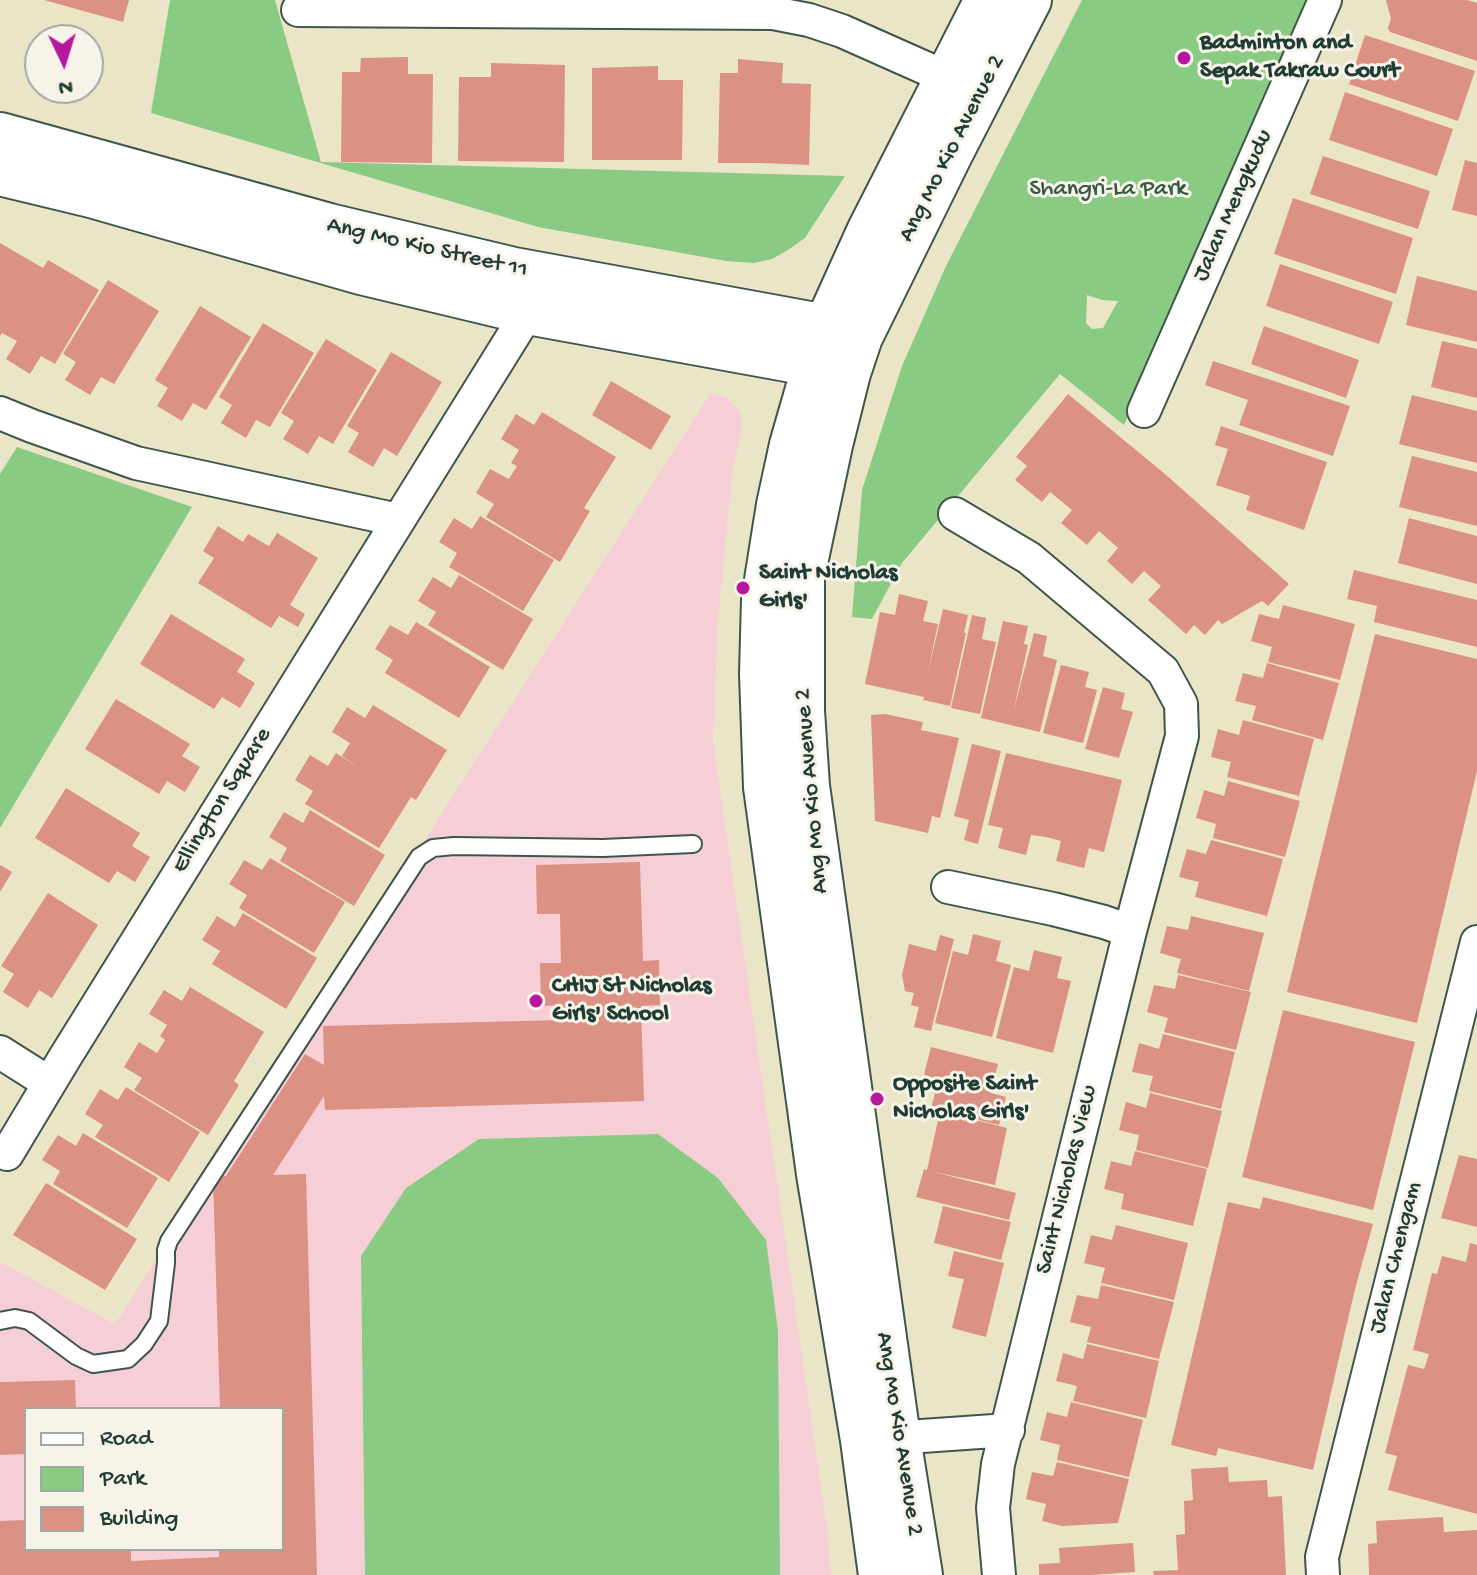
<!DOCTYPE html>
<html>
<head>
<meta charset="utf-8">
<style>
  body { margin:0 }
  #map { position:relative; width:1477px; height:1575px; overflow:hidden; background:#ebe5c8; font-family:"Gochi Hand",sans-serif }
  canvas { display:block }
  .legend { position:absolute; left:24px; top:1407px; width:260px; height:144px; box-sizing:border-box; background:#f7f3e8; border:2px solid #a1aaa0; margin:0; padding:10px 14px; list-style:none; font-size:24px; color:#1f3d34 }
  .legend li { display:flex; align-items:center; gap:16px; height:40px }
  .legend b { width:40px; border:2px solid #a1aaa0 }
  .north { position:absolute; left:24px; top:24px; width:80px; height:80px; box-sizing:border-box; background:#f7f3e8; border:2px solid #a1aaa0; border-radius:50%; rotate:176deg; font-size:22px; font-weight:700; line-height:32px; text-align:center; color:#1f3d34 }
  .north::after { content:''; display:block; margin:auto; width:28px; height:36px; background:#b5179e; clip-path:polygon(50% 0,100% 100%,50% 72%,0 100%) }
</style>
</head>
<body>
<div id="map">
<canvas width="1477" height="1575"></canvas>
<ul class="legend">
<li><b style="height:10px;background:#fff"></b>Road</li>
<li><b style="height:22px;background:#8acb83"></b>Park</li>
<li><b style="height:22px;background:#db9183"></b>Building</li>
</ul>
<div class="north">N</div>
</div>
<script>
const ctx = document.querySelector('canvas').getContext('2d');
ctx.lineJoin = 'round';
function fill(path, color) { ctx.fillStyle = color; ctx.fill(path, 'evenodd'); }
const toPath = rows => new Path2D(rows.map(r => 'M' + r).join(''));
function stroke(path, color, width, dash) { ctx.strokeStyle = color; ctx.lineWidth = width; ctx.lineCap = dash ? 'butt' : 'round'; ctx.setLineDash(dash || []); ctx.stroke(path); }
function write(font, color, halo, rows, align = 'center') {
  ctx.font = font + ' "Gochi Hand",sans-serif'; ctx.lineWidth = 6; ctx.setLineDash([]); ctx.textBaseline = 'middle'; ctx.strokeStyle = halo; ctx.fillStyle = color; for (const [text, x, y, turn = 0] of rows) {
    ctx.save(); ctx.translate(x, y); ctx.rotate((+turn || 0) * Math.PI / 180); ctx.textAlign = isNaN(turn) ? turn : align; if (halo) ctx.strokeText(text, 0, 0); ctx.fillText(text, 0, 0); ctx.restore();
  }
}
fill(toPath([
  [710,394,726,398,739,410,743,424,732,475,718,623,713,740,828,1535,831,1575,0,1575,0,1262,115,1324],
  [26,1409,282,1409,282,1549,26,1549]
]), '#f6cfd6');
fill(toPath([
  [170,0,275,0,321,162,845,176,805,238,788,250,772,259,754,263,726,261,538,227,151,113],
  [1082,0,1309,0,1124,425,1060,374,902,563,872,619,852,617,862,490,902,366,946,266],
  [1087,295,1102,300,1118,301,1103,328,1092,329,1086,323],
  [17,447,192,507,0,828,0,474],
  [658,1134,718,1178,766,1240,778,1331,780,1575,365,1575,361,1256,406,1188,479,1139]
]), '#8acb83');
fill(toPath([
  [44,0,129,0,123,22],
  [1386,0,1467,0,1477,3,1477,61,1390,32,1388,28,1391,19],
  [1365,35,1475,71,1458,121,1349,84],
  [408,57,408,74,433,74,432,163,341,162,342,72,360,72,361,58],
  [738,59,783,63,782,83,811,84,809,165,761,163,718,163,720,73,738,73],
  [491,63,565,65,564,162,458,161,459,77,491,77],
  [658,66,658,80,683,80,682,160,592,160,592,68],
  [1345,92,1453,129,1437,176,1329,140],
  [1323,156,1430,191,1418,229,1310,194],
  [1465,160,1477,163,1477,216,1452,210],
  [1293,198,1413,238,1396,294,1274,254],
  [0,243,43,268,48,260,99,290,55,364,41,356,30,374,6,359,17,341,2,333,0,336],
  [1280,264,1393,302,1379,344,1266,306],
  [1417,276,1477,291,1477,342,1406,325],
  [108,280,159,311,114,384,101,377,90,395,65,380,76,362,63,354],
  [200,306,251,337,206,410,193,403,182,421,157,406,168,388,155,380],
  [263,323,314,353,270,427,256,420,246,438,221,423,232,405,219,397],
  [1264,326,1359,360,1346,398,1251,364],
  [326,339,377,370,333,444,319,436,308,454,283,439,294,421,281,413],
  [1442,341,1477,349,1477,398,1431,387],
  [391,352,442,382,397,456,384,448,373,467,348,452,359,433,347,426],
  [1213,361,1350,406,1333,456,1239,425,1248,400,1205,385],
  [611,381,671,416,651,450,592,415],
  [1068,394,1165,474,1289,584,1268,606,1262,601,1222,624,1218,620,1205,635,1194,625,1186,634,1148,600,1161,586,1144,571,1132,584,1107,561,1118,548,1099,531,1087,545,1061,523,1072,510,1050,492,1042,502,1015,480,1027,466,1016,457],
  [1412,395,1477,411,1477,463,1399,444],
  [542,412,616,457,584,508,590,511,560,562,486,517,494,504,476,493,490,469,509,479,517,466,511,463,519,450,501,439,516,414,534,425],
  [1221,426,1327,462,1304,530,1246,510,1250,496,1216,485,1228,449,1215,445],
  [1412,456,1477,472,1477,526,1399,507],
  [480,516,554,560,523,611,449,567,457,553,439,542,454,518,472,529],
  [1409,518,1477,536,1477,584,1398,563],
  [218,526,243,542,248,534,269,546,277,533,318,558,290,605,305,614,298,627,279,616,271,628,198,583,214,558,203,551],
  [1354,570,1477,600,1477,647,1374,622,1377,606,1347,599],
  [459,575,533,619,503,670,428,625,436,612,418,601,433,577,451,588],
  [899,594,928,601,923,621,938,624,927,676,943,609,968,615,964,633,966,633,950,706,923,700,924,697,865,684,880,612,895,615],
  [1283,605,1355,624,1340,680,1268,662,1272,647,1251,641,1259,614,1279,619],
  [171,614,245,659,237,672,255,683,240,708,222,697,214,709,140,664],
  [972,615,986,618,982,639,996,642,980,714,951,708],
  [1003,621,1028,626,1024,644,1028,645,1013,713,1034,633,1047,636,1043,656,1057,660,1040,732,981,718],
  [416,622,490,667,459,718,385,673,393,660,375,649,390,625,408,635],
  [1375,634,1477,659,1477,771,1417,1023,1287,992],
  [1267,663,1339,683,1323,740,1252,720,1256,706,1235,701,1243,673,1263,678],
  [1061,665,1089,672,1085,687,1097,690,1083,743,1043,733],
  [1103,687,1125,693,1121,709,1133,712,1119,758,1085,749],
  [116,699,190,744,182,756,200,767,185,792,167,781,159,794,85,749],
  [373,705,447,750,416,800,411,797,379,848,305,804,313,791,295,780,310,755,328,766,336,753,358,767,342,756,350,743,332,732,347,707,365,718],
  [885,714,923,722,921,730,959,738,940,818,932,816,928,833,875,821,871,715],
  [1243,720,1314,739,1299,796,1227,777,1231,762,1211,757,1218,729,1239,735],
  [972,744,1001,751,978,844,964,840,969,820,954,816],
  [1006,753,1122,780,1104,852,1089,848,1084,868,1056,861,1061,841,1046,837,1031,835,1026,855,998,848,1003,828,988,825],
  [1228,781,1300,801,1285,857,1213,838,1216,824,1196,818,1204,790,1224,796],
  [66,788,140,833,132,846,150,857,135,882,117,871,109,883,35,838],
  [310,810,385,855,354,906,280,861,287,848,269,837,284,812,303,823],
  [1211,840,1283,859,1267,916,1195,897,1199,882,1179,877,1187,849,1206,854],
  [270,858,345,902,314,953,239,908,247,895,229,884,237,872,244,860,262,870],
  [640,862,643,961,659,960,660,1005,641,1006,644,1101,325,1110,324,1096,273,1175,306,1174,317,1575,0,1575,0,1521,26,1520,26,1549,131,1549,131,1561,219,1557,219,1549,282,1549,282,1409,220,1409,213,1177,226,1176,305,1054,324,1065,323,1026,563,1020,563,1005,541,1006,540,963,561,963,560,914,537,914,536,865],
  [0,865,12,872,0,892],
  [48,893,98,925,52,998,39,990,28,1008,3,992,14,974,1,966],
  [243,913,317,958,286,1009,212,964,220,951,202,940,217,916,235,927],
  [1191,916,1264,933,1249,991,1177,973,1181,959,1160,953,1167,926,1188,930],
  [973,934,1001,941,996,961,1011,965,992,1037,935,1023,953,951,968,955],
  [940,935,954,939,931,1031,914,1027,919,1007,911,1005,914,993,905,991,902,975,909,944,936,951],
  [1034,950,1062,957,1057,978,1071,981,1053,1053,996,1038,1014,967,1029,971],
  [1178,975,1251,992,1236,1050,1164,1032,1168,1018,1147,1012,1154,985,1175,989],
  [190,987,264,1032,234,1081,239,1085,208,1135,134,1090,142,1078,124,1067,139,1042,157,1053,165,1040,160,1036,167,1025,149,1014,164,990,182,1001],
  [1283,1010,1415,1042,1373,1210,1242,1177],
  [1163,1034,1235,1052,1221,1109,1149,1091,1153,1076,1132,1072,1139,1043,1159,1049],
  [931,1047,998,1064,991,1093,1006,1097,999,1125,931,1108,939,1079,924,1075],
  [126,1087,200,1132,169,1182,95,1137,103,1125,85,1114,100,1089,118,1100],
  [1150,1093,1222,1111,1208,1168,1136,1150,1139,1135,1119,1130,1126,1102,1146,1108],
  [940,1111,1007,1128,995,1185,930,1171,1016,1193,1009,1220,916,1197,924,1169,927,1170],
  [83,1133,158,1178,127,1228,53,1184,60,1171,42,1160,50,1147,58,1135,76,1146],
  [1135,1151,1207,1169,1193,1226,1121,1209,1124,1194,1104,1189,1111,1161,1131,1166],
  [1459,1155,1477,1159,1477,1227,1441,1218],
  [46,1183,137,1239,105,1290,13,1235],
  [1263,1197,1373,1224,1355,1289,1313,1470,1218,1448,1216,1456,1171,1445,1228,1202,1260,1209],
  [943,1206,1011,1222,1001,1260,934,1243],
  [1116,1225,1188,1243,1174,1300,1101,1283,1105,1268,1084,1263,1091,1235,1112,1240],
  [1470,1243,1477,1245,1477,1514,1388,1490,1397,1456,1385,1453,1408,1365,1424,1369,1429,1354,1413,1350,1432,1273,1437,1274,1442,1256,1466,1262],
  [954,1251,1004,1263,986,1337,952,1328,964,1279,948,1276],
  [1101,1285,1174,1302,1159,1359,1087,1342,1091,1327,1070,1322,1077,1295,1098,1299],
  [1087,1344,1159,1361,1146,1418,1073,1401,1077,1386,1056,1381,1063,1353,1083,1359],
  [75,1380,76,1409,26,1409,26,1454,0,1455,0,1382],
  [1071,1402,1143,1420,1129,1477,1057,1460,1060,1445,1040,1440,1047,1412,1067,1417],
  [1057,1462,1129,1479,1118,1523,1062,1526,1042,1521,1046,1504,1026,1499,1029,1485,1032,1472,1053,1476],
  [1228,1467,1229,1482,1267,1480,1268,1497,1282,1496,1286,1575,1154,1575,1153,1571,1178,1570,1176,1535,1185,1534,1184,1501,1193,1500,1191,1469],
  [1443,1517,1444,1532,1477,1530,1477,1575,1369,1575,1368,1544,1377,1543,1376,1521],
  [1133,1543,1135,1572,1092,1575,1039,1575,1039,1564,1060,1563,1059,1548]
]), '#db9183');
const lane = toPath([
  [0,1321,15,1318,29,1321,76,1356,93,1364,128,1359,144,1344,159,1321,166,1263,166,1250,169,1241,419,857,433,848,454,846,603,848,693,844]
]);
const street = toPath([
  [298,10,773,13,809,20,842,31,968,87],
  [1144,411,1325,0],
  [0,413,32,426,136,463,398,520],
  [955,514,1029,558,1163,671,1181,704,1182,736,1130,931,998,1464,993,1508,999,1575],
  [948,887,1053,909,1104,922,1130,931],
  [0,1052,49,1083],
  [7,1154,64,1059,528,312,535,295],
  [879,1439,1008,1430],
  [1323,1575,1322,1557,1477,942]
]);
const secondary = toPath([
  [0,135,329,226,514,270,826,327,854,336],
  [0,173,91,195,361,272,528,312,814,364,842,372],
  [881,1575,863,1440,819,1174,766,787,762,674,764,599,779,505,792,445,826,327,869,232,987,0],
  [920,1575,898,1438,807,786,802,711,802,577,830,445,848,373,860,337,949,156,1029,0]
]);
stroke(lane, '#3e564a', 20);
stroke(street, '#3e564a', 36);
stroke(secondary, '#3e564a', 48);
stroke(lane, '#fff', 16);
stroke(street, '#fff', 32);
stroke(secondary, '#fff', 44);
for (const [x, y, r, color] of [
  [1184,58,8,"#b5179e"],
  [743,588,8,"#b5179e"],
  [536,1001,8,"#b5179e"],
  [877,1099,8,"#b5179e"]
]) { const dot = new Path2D(); dot.arc(x, y, r, 0, 2 * Math.PI); ctx.fillStyle = color; ctx.fill(dot); stroke(dot, '#f7f3e8', 3); }
write('bold 24px', '#1f3d34', '#f7f3e8', [
  ["Badminton and",1200,44],
  ["Sepak Takraw Court",1200,72],
  ["Saint Nicholas",759,574],
  ["Girls'",759,602],
  ["CHIJ St Nicholas",552,987],
  ["Girls' School",552,1015],
  ["Opposite Saint",893,1085],
  ["Nicholas Girls'",893,1113]
], 'left');
write('24px', '#1f3d34', '#f7f3e8', [
  ["Ang Mo Kio Avenue 2",953,149,-63],
  ["Jalan Mengkudu",1234,206,-66],
  ["Ang Mo Kio Street 11",427,249,13],
  ["Ang Mo Kio Avenue 2",813,791,-95],
  ["Ellington Square",223,801,-58],
  ["Saint Nicholas View",1068,1180,-76],
  ["Jalan Chengam",1397,1258,-76],
  ["Ang Mo Kio Avenue 2",898,1434,81]
]);
write('24px', '#345944', '#f7f3e8', [
  ["Shangri-La Park",1108,190]
]);
</script>
</body>
</html>
